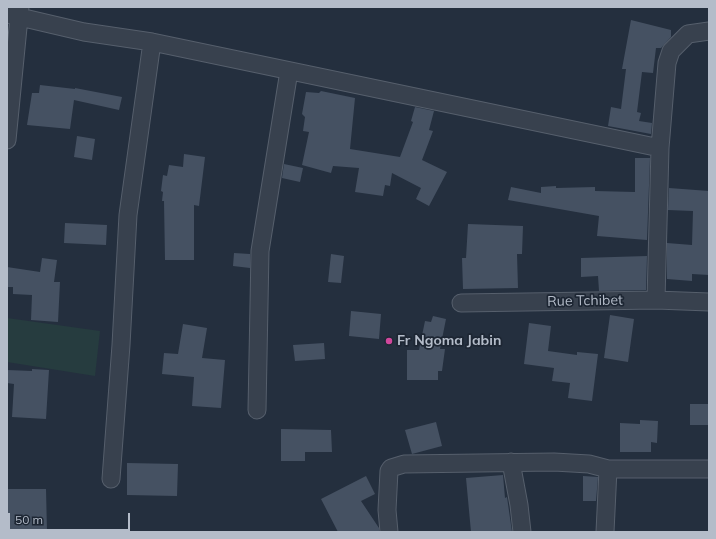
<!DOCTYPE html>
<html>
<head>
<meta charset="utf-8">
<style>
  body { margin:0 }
  #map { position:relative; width:716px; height:539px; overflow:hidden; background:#242f3e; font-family:Mulish,sans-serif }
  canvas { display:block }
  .frame { position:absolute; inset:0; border:8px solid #b4bcc9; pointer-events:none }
  .scale { position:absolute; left:8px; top:513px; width:122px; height:18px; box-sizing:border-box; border:2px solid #b4bcc9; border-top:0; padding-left:5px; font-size:12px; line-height:14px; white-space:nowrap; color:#b4bcc9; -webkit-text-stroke:3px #1d2633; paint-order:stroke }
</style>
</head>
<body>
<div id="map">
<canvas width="716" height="539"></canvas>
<div class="frame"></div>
<div class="scale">50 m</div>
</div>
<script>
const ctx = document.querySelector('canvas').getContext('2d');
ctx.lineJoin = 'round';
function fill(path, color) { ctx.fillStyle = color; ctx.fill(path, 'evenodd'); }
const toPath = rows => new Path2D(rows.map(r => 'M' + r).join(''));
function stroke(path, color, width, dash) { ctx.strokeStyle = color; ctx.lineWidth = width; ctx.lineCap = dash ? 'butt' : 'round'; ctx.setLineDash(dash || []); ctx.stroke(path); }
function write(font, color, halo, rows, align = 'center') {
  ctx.font = font + ' Mulish,sans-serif'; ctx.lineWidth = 3.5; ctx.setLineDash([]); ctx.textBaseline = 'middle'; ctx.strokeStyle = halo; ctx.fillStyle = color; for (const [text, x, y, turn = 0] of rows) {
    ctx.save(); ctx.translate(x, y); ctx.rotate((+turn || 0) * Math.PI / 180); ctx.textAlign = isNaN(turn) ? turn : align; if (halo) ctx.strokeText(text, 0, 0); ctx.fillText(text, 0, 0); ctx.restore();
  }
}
fill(toPath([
  [7,318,100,331,95,376,7,362]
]), '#263c3f');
fill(toPath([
  [631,20,671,30,671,37,661,48,656,48,653,73,642,72,637,112,641,113,639,121,652,123,651,134,608,126,611,107,621,109,626,69,622,69],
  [40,85,75,89,75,88,122,97,119,110,74,100,70,129,27,125,32,93,39,93],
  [321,91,355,98,350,149,400,157,413,122,411,121,415,107,434,111,429,130,433,131,422,160,447,172,429,206,416,199,421,188,392,173,390,186,385,185,383,196,355,192,359,168,333,166,331,173,302,165,309,132,303,131,305,117,302,114,306,92,319,93],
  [77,136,95,139,92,160,74,157],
  [184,154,205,157,199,206,194,205,194,260,165,260,164,201,162,201,163,192,161,191,163,175,167,176,169,165,183,167],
  [635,158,650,158,647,240,597,236,599,216,508,200,511,187,541,193,541,187,556,186,556,188,595,187,595,191,635,192],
  [284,164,303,168,300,182,282,178],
  [669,188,709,191,709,275,692,274,692,281,667,279,667,243,692,245,693,211,668,210],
  [65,223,107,225,106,245,64,243],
  [468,224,523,226,522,254,517,254,518,288,463,289,462,258,466,258],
  [234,253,250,254,250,268,233,266],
  [331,254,344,256,341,283,328,282],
  [647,256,646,290,599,291,598,276,581,277,581,258],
  [42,258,57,260,54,282,60,282,58,322,31,320,32,295,13,294,13,287,7,287,7,267,40,272],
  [351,311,381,314,379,339,349,336],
  [610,315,634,319,628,362,604,358],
  [433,316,446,319,440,349,445,349,442,371,438,371,438,380,407,380,407,350,419,350,425,321,431,322],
  [529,323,551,326,548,351,577,355,577,352,598,354,592,401,568,398,570,383,552,381,554,368,524,364],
  [183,324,207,328,202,358,225,360,221,408,192,406,194,377,162,374,164,353,178,354],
  [324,343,325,359,295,361,293,345],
  [32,369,49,370,46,419,12,417,14,384,7,383,7,370,32,371],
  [690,404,709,404,709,425,690,425],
  [640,420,658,421,657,443,651,442,651,452,620,452,620,423,640,424],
  [436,422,442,446,412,454,405,430],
  [281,429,331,430,332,452,305,452,305,461,281,461],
  [127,463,178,464,177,496,127,495],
  [503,475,505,498,507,497,512,532,471,532,466,478],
  [366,476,375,494,361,501,379,528,379,532,338,532,321,499],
  [583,476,598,477,596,501,583,501],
  [7,489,46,489,47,532,7,532]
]), '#455162');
const street = toPath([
  [7,14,84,32,152,42,660,148],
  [7,140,20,7],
  [656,300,660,148,667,63,671,51,688,34,709,31],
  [461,303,656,300,709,302],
  [257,410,260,251,289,71],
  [511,462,519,505,522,532],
  [111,479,121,345,128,215,152,42],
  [389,532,387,510,389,471,391,468,404,464,554,462,589,464,608,469,709,469],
  [605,532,608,469]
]);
stroke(street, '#565f6c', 19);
stroke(street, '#38414e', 17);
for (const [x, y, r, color] of [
  [389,341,4,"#d1479c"]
]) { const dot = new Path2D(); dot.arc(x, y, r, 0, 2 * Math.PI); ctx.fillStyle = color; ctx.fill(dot); stroke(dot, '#1d2633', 1.5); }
write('14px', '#b4bcc9', '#1d2633', [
  ["Rue Tchibet",585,301,-1]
]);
write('bold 14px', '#b4bcc9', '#1d2633', [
  ["Fr Ngoma Jabin",397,341]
], 'left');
</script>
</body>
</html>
